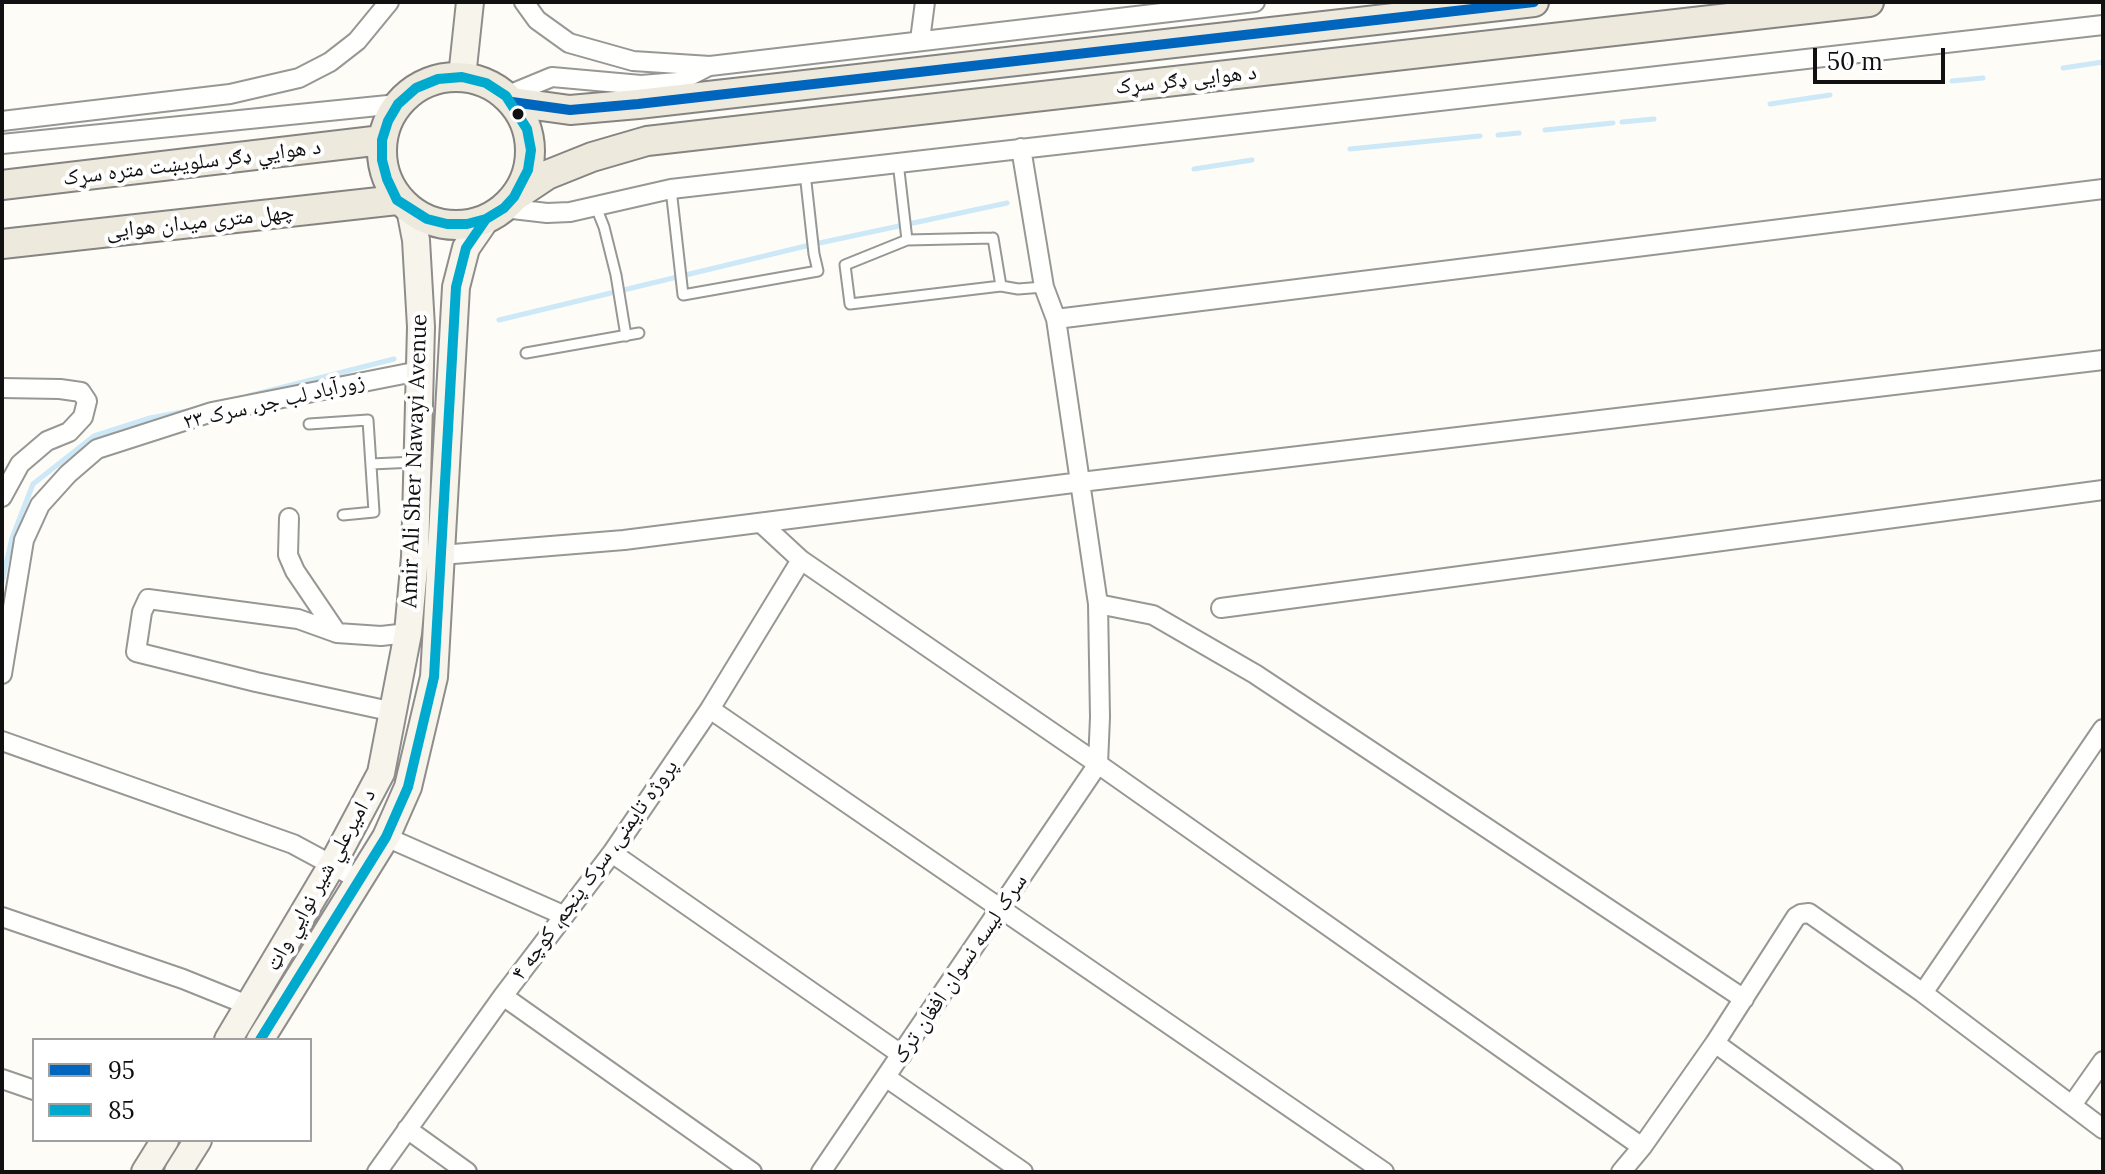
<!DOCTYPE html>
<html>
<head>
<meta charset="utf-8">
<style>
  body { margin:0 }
  #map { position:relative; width:2105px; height:1174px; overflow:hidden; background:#fdfcf7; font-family:Lora,serif }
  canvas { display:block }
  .frame { position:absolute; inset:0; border:4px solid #111; pointer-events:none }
  .legend { position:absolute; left:32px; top:1038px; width:280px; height:104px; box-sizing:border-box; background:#fff; border:2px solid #a0a0a0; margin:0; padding:10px 14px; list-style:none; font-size:24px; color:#111 }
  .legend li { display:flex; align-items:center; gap:16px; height:40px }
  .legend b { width:40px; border:2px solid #a0a0a0 }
  .scale { position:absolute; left:1813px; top:48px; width:132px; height:36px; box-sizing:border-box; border:4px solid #111; border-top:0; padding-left:10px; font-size:24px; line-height:28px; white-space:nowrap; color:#111; -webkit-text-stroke:6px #fff; paint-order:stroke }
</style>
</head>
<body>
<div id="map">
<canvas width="2105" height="1174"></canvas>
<div class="frame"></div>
<ul class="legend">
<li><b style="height:10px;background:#0065bd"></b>95</li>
<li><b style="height:10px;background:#00a9ce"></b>85</li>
</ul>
<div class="scale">50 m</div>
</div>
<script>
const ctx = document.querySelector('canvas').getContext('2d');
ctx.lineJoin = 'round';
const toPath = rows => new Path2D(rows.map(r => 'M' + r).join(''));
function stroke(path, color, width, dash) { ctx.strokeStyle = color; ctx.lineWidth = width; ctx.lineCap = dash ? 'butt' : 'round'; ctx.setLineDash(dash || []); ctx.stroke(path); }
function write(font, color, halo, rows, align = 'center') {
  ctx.font = font + ' Lora,"Noto Naskh Arabic",serif'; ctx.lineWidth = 8; ctx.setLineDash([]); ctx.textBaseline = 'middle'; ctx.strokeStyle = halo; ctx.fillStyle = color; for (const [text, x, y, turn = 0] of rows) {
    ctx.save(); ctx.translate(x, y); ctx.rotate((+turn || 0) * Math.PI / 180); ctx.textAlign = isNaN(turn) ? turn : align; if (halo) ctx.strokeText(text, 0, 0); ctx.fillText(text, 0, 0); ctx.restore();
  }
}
stroke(toPath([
  [2063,68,2103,62],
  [1952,81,1983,78],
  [1770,104,1830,95],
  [1622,122,1654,119],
  [1545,130,1613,123],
  [1498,135,1519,133],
  [1350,149,1480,136],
  [1194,169,1252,160],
  [499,320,810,245,1007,203],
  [248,396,394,359],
  [2,582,12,538,33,484,94,436,150,418,187,411]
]), '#cde8f7', 5);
const service = toPath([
  [898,162,907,240],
  [671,189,683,295,818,271,814,254,805,173],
  [596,207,604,227,616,275,626,336],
  [993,238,1001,286,850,304,845,265,907,240,993,238],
  [1001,286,1018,289,1044,287],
  [526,353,639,333],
  [309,424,368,420,374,512,343,515],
  [371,464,415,462]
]);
const minor = toPath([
  [524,2,537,20,569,43,633,61,710,66,1255,2],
  [920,40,925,2],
  [506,96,552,77,641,85,678,82,707,67],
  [2,121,230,94,299,78,330,62,357,41,389,2],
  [2,144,398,104],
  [504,208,547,213,570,212,671,189,2103,25],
  [1056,319,2103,189],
  [2,388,60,389,81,392,87,401,83,417,69,432,47,441,20,464,2,497],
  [289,518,288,555,295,571,337,633],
  [761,523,801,560,1098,764,1642,1147],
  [441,555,624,540,1081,482,2103,360],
  [1098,604,1153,615,1255,674,1744,999],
  [1221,608,2103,490],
  [2,674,24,540,40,505,68,474,97,449,212,412,419,371],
  [710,709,1384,1172],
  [394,712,256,682,136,652,142,612,148,599,298,619,337,633,381,636,408,633],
  [2,741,293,844,358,879],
  [386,837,563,915],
  [612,853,902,1055],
  [2,917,183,979,250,1006],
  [1923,993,2103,729],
  [503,996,752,1172],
  [1715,1043,1893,1172],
  [887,1078,1023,1172],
  [2,1079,34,1090],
  [2072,1105,2103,1061],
  [407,1129,467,1172],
  [377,1172,503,996,612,853,710,709,801,560],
  [821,1172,1098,764,1100,717,1098,604,1056,319,1044,287,1021,148],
  [1621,1172,1642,1147,1715,1043,1796,917,1801,914,1809,913,1923,993,2103,1129]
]);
const secondary = toPath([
  [462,77,470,2],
  [228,1040,332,865,381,773,408,633,415,557,421,327,416,240,410,209],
  [260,1040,386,837,408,787,434,677,456,287,466,248,486,219],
  [145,1172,165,1140],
  [178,1172,198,1140]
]);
const primary = toPath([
  '382 151a74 74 0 1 1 148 0a74 74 0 1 1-148 0Z',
  [512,102,570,110,638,104,1534,2],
  [2,185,382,140],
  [514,197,547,175,592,157,647,141,1869,2],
  [2,244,397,200]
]);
stroke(service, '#979795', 13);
stroke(minor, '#979795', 22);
stroke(secondary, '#8e8d8b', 30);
stroke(primary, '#858482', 32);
stroke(service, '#fffffe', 9);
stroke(minor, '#fffffe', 18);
stroke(secondary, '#f6f4eb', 26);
stroke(primary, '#ede9dc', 28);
stroke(toPath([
  [512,102,570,110,638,104,1534,2]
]), '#0065bd', 10);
stroke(toPath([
  [260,1040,386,837,408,787,434,677,456,287,466,248,486,219,504,208,514,197,528,170,531,150,527,129,506,96,486,83,462,77,438,79,416,88,398,104,388,121,382,140,382,160,387,179,397,200,427,219,447,224,467,224,486,219]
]), '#00a9ce', 10);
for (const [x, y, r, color] of [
  [518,114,7,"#111"]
]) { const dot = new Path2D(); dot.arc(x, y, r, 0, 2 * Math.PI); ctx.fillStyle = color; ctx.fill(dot); stroke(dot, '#fff', 3); }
write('22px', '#111', '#fff', [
  ["د هوایی ډګر سړک",1186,80,-6],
  ["د هوايي ډګر سلویښت متره سړک",192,163,-7],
  ["چهل متری میدان هوایی",200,222,-6],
  ["زورآباد لب جر، سرک ۲۳",274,402,-13],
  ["Amir Ali Sher Nawayi Avenue",415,461,-88],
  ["پروژه تایمنی، سرک پنجم، کوچه ۴",595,870,-54],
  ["د امیرعلي شیر نوايي واټ",321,880,-61],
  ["سرک لیسه نسوان افغان‌ ترک",960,969,-56]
]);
</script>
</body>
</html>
